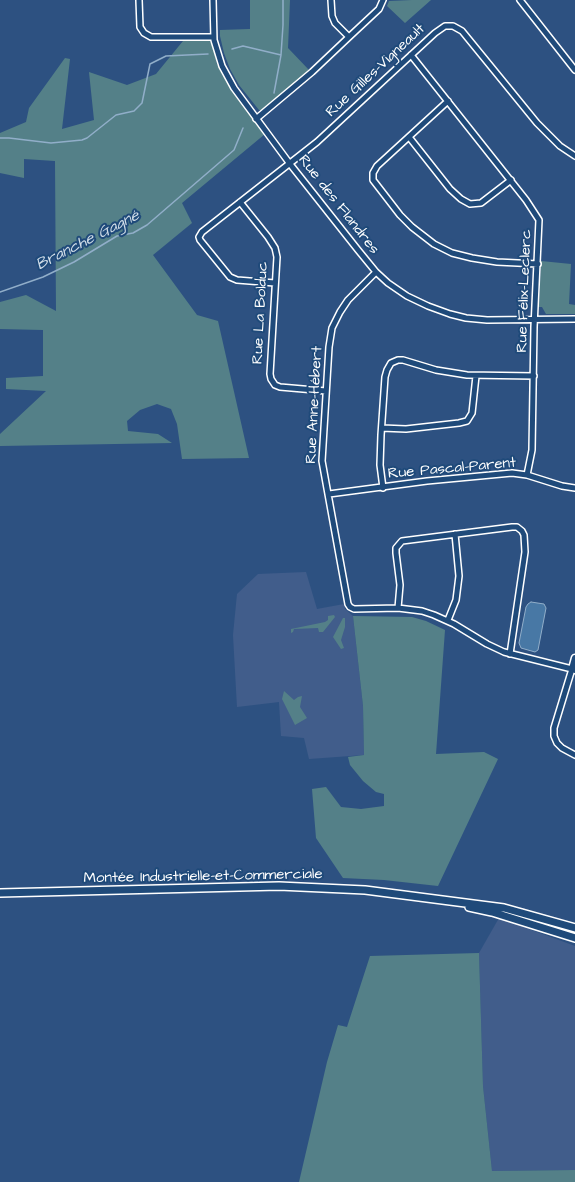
<!DOCTYPE html>
<html>
<head>
<meta charset="utf-8">
<style>
  body { margin:0 }
  canvas { display:block; background:#2d5181 }
</style>
</head>
<body>
<canvas width="575" height="1182"></canvas>
<script>
const ctx = document.querySelector('canvas').getContext('2d');
ctx.lineJoin = 'round';
function fill(path, color) { ctx.fillStyle = color; ctx.fill(path, 'evenodd'); }
const toPath = rows => new Path2D(rows.map(r => 'M' + r).join(''));
function stroke(path, color, width, dash) { ctx.strokeStyle = color; ctx.lineWidth = width; ctx.lineCap = dash ? 'butt' : 'round'; ctx.setLineDash(dash || []); ctx.stroke(path); }
function write(font, color, halo, rows, align = 'center') {
  ctx.font = font + ' "Architects Daughter",sans-serif'; ctx.lineWidth = 4; ctx.setLineDash([]); ctx.textBaseline = 'middle'; ctx.strokeStyle = halo; ctx.fillStyle = color; for (const [text, x, y, turn = 0] of rows) {
    ctx.save(); ctx.translate(x, y); ctx.rotate((+turn || 0) * Math.PI / 180); ctx.textAlign = isNaN(turn) ? turn : align; if (halo) ctx.strokeText(text, 0, 0); ctx.fillText(text, 0, 0); ctx.restore();
  }
}
fill(toPath([
  [306,572,317,609,344,604,345,609,353,616,363,706,364,755,309,759,304,738,281,736,279,702,237,707,233,635,237,594,258,574],
  [499,918,575,946,575,1170,492,1171,483,1086,479,953]
]), '#415d8b');
fill(toPath([
  [250,0,290,0,288,48,309,70,285,91,262,110,259,110,239,85,230,69,224,53,220,36,220,30,250,29],
  [412,0,431,0,405,23,387,6,389,1],
  [209,40,213,46,217,64,223,76,265,134,182,203,192,223,153,255,197,315,218,321,249,458,182,459,177,424,171,409,157,404,140,410,127,421,128,431,158,434,172,443,0,446,0,434,46,391,6,389,6,378,43,376,43,330,0,329,0,302,26,295,56,311,55,161,24,159,24,178,0,173,0,133,26,122,29,108,65,58,70,59,62,129,94,120,89,72,127,85,156,74,183,41],
  [541,261,571,264,569,304,575,305,575,314,546,314,542,307,539,307],
  [334,615,335,617,323,632,319,632,318,628,294,629,293,632,291,633,291,629,325,622,328,620,328,616],
  [353,616,412,617,426,621,445,630,436,754,484,752,498,759,438,886,384,880,343,878,316,838,312,789,326,787,341,807,361,809,384,806,384,794,376,792,363,781,350,765,348,757,364,755,363,706],
  [343,618,345,618,345,627,341,640,344,648,341,649,333,637],
  [284,691,294,700,298,697,302,696,300,707,307,718,295,725,282,699],
  [479,953,483,1086,492,1171,575,1170,575,1182,299,1182,327,1062,338,1025,347,1027,370,956]
]), '#548088');
const water = toPath([
  [531,602,544,604,546,608,538,650,535,652,521,648,519,643,526,607,528,604,531,602]
]);
fill(water, '#4878a5');
stroke(water, '#91aec9', 1);
stroke(toPath([
  [232,49,243,46,281,55],
  [274,93,281,55,283,25,283,0],
  [0,138,9,138,51,143,82,140,87,138,116,115,134,111,142,103,150,64,166,56,208,54],
  [0,292,43,277,74,262,117,236,133,233,147,225,234,150,243,128]
]), '#91aec9', 1.5);
const minor = toPath([
  [139,0,140,27,144,33,151,37,213,37],
  [213,0,214,40,222,66,234,88,290,164,358,250,376,272,388,283,407,296,428,306,450,314,466,318,487,320,575,319],
  [331,0,332,16,335,23,349,37],
  [520,0,575,70],
  [411,55,526,200,539,220,534,327,532,450,527,475],
  [448,101,377,166,373,173,373,180,400,215,412,227,434,244,452,253,472,258,497,262,538,264],
  [256,119,312,72,349,37,379,9,383,0],
  [409,137,450,189,461,199,470,204,481,203,511,180],
  [240,202,268,237,275,248,277,257,270,374,271,379,275,385,280,387,326,391],
  [376,272,348,300,340,312,332,328,329,347,322,461,348,604,350,607,354,609,398,608,422,611,434,615,454,624,487,644,504,652,572,669,554,728,554,736,557,743,562,748,575,755],
  [275,283,237,280,230,277,200,240,199,237,202,232,317,142,435,33,445,26,453,26,462,31,537,123,560,146,575,156],
  [382,428,406,429,459,423,467,421,472,413,476,376],
  [383,488,380,465,381,435,385,377,387,370,391,363,398,360,403,360,436,370,467,375,534,376],
  [329,494,427,481,512,473,527,475,562,486,575,488],
  [398,608,400,585,396,553,396,548,402,541,512,527,517,527,522,531,524,535,525,552,510,654],
  [448,620,456,600,459,576,455,534]
]);
const tertiary = toPath([
  [575,658,572,669,575,670]
]);
const secondary = toPath([
  [0,893,279,886,365,890,504,908,575,928],
  [469,907,492,912,575,938]
]);
stroke(minor, '#fff', 8);
stroke(tertiary, '#fff', 9);
stroke(secondary, '#fff', 10);
stroke(minor, '#1f4a7a', 5);
stroke(tertiary, '#1f4a7a', 6);
stroke(secondary, '#1f4a7a', 7);
write('15px', '#fff', '#1f4a7a', [
  ["Rue Gilles-Vigneault",376,71,-43],
  ["Rue des Flandres",338,205,52],
  ["Rue Félix-Leclerc",525,291,-88],
  ["Rue La Bolduc",261,313,-87],
  ["Rue Anne-Hébert",315,405,-87],
  ["Rue Pascal-Parent",452,469,-5],
  ["Montée Industrielle-et-Commerciale",203,877,-1]
]);
write('italic 16px', '#d1dde8', '#1f4a7a', [
  ["Branche Gagné",88,241,-27]
]);
</script>
</body>
</html>
